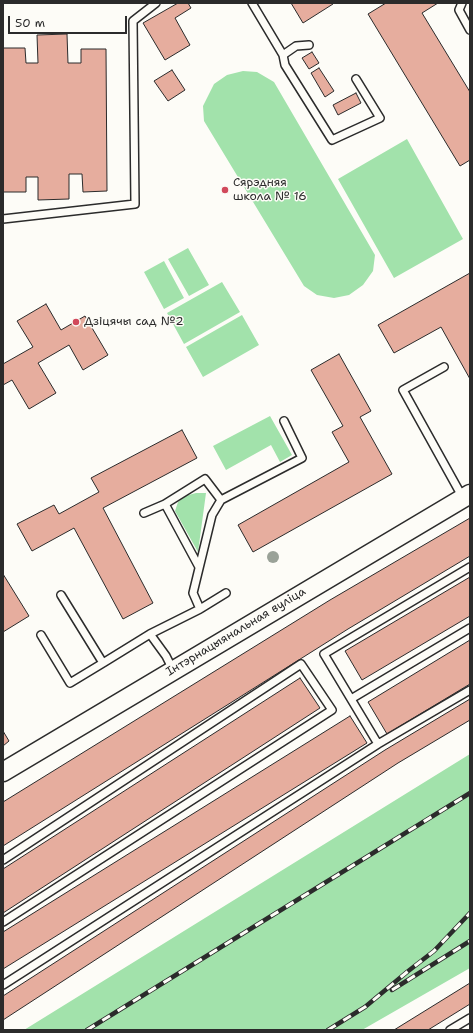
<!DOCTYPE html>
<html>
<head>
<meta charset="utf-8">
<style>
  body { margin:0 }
  #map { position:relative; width:473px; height:1033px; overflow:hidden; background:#fdfcf7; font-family:"Shantell Sans",sans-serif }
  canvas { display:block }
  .frame { position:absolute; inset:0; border:4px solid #2b2b2b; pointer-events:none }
  .scale { position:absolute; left:8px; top:16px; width:119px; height:18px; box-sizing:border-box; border:2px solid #2b2b2b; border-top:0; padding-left:5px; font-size:12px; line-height:14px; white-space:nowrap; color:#2b2b2b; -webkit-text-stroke:3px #fdfcf7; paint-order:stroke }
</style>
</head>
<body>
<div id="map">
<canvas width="473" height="1033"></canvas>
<div class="frame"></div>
<div class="scale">50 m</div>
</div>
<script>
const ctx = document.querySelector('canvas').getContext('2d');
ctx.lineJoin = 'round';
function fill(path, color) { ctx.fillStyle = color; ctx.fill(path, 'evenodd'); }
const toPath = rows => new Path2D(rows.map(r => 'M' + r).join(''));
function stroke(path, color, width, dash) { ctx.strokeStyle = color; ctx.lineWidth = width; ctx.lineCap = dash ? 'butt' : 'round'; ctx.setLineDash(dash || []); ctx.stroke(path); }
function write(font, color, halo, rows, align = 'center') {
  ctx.font = font + ' "Shantell Sans",sans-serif'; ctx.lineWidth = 3; ctx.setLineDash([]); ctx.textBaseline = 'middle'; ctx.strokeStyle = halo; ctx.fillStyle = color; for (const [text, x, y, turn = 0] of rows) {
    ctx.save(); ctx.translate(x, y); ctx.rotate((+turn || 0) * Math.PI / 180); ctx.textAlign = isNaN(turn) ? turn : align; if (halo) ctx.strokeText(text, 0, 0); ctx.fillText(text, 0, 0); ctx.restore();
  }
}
fill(toPath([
  [243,71,257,72,274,82,375,255,373,271,363,285,349,295,334,298,317,295,304,286,204,121,203,106,214,84,227,75],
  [407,139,463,239,394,278,338,179],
  [188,248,209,285,189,296,168,259],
  [164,261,184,298,164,309,144,272],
  [222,282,240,312,184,344,167,313],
  [242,315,259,345,203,377,186,347],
  [270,416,292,455,280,462,271,445,226,470,213,446],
  [196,493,206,493,198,552,175,511,178,502,185,496],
  [470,754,470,968,362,1030,24,1030]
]), '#a2e2ab');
const building = toPath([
  [178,3,188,3,191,8,175,18,190,45,165,60,143,23,178,3],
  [291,3,332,3,333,4,303,23,291,3],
  [386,3,438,3,422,13,470,92,470,160,460,166,368,14,386,3],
  [67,34,68,63,81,63,81,49,106,49,107,191,83,192,82,174,69,174,69,199,38,200,38,177,26,177,26,192,3,192,3,48,25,48,26,63,38,63,37,35,67,34],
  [312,52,319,63,309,69,302,58,312,52],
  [319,68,334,91,325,97,311,73,319,68],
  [172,70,185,90,168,101,154,81,172,70],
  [356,93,361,103,338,115,333,105,356,93],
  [470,273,470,379,441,327,394,353,378,325,470,273],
  [46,304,61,330,85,316,108,355,83,370,69,345,38,363,56,393,29,409,12,380,3,385,3,364,33,347,17,321,46,304],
  [339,354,371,411,360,417,392,474,253,552,238,525,349,462,332,432,343,426,311,370,339,354],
  [182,430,197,458,103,508,153,603,123,619,74,528,32,551,17,524,54,505,59,514,99,492,91,478,182,430],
  [470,518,470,556,348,629,3,846,3,802,330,600,470,518],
  [3,574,29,616,3,632,3,574],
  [470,577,470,616,362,680,345,651,470,577],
  [470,640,470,684,387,734,368,702,470,640],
  [300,678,320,708,3,913,3,869,300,678],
  [470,699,470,720,398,763,3,1020,3,996,385,750,470,699],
  [350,716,367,743,3,969,3,932,350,716],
  [3,731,9,741,3,746,3,731],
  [470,983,470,1004,428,1030,394,1030,470,983]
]);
fill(building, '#e6ad9e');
stroke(building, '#2b2b2b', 1);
const service = toPath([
  [252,3,283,55,285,65,332,140,380,118,356,79],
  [462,3,459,10,470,30],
  [283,55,296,46,309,45],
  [3,219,135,204,133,21,156,3],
  [444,367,403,390,463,498],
  [165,504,199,567],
  [144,513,165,504,205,479,221,500],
  [61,595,103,663,150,634],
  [200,609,226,593],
  [41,635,70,683,103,663],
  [173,670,166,656,150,634,200,609,193,593,212,515,221,500,302,458,284,421],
  [351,699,470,628],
  [378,744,324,654,470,567],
  [3,860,301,664,332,710,3,922],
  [3,985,378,744,470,690],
  [450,1030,470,1018]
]);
const tertiary = toPath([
  [3,772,470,494]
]);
stroke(service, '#2b2b2b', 10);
stroke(tertiary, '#2b2b2b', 21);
stroke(service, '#fdfcf7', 7);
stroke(tertiary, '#fdfcf7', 18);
const rail = toPath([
  [392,990,470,941],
  [87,1030,470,793],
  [328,1030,365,1007,407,972,434,951,470,913]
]);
stroke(rail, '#2b2b2b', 4.5);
stroke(rail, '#fdfcf7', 3, [9]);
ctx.fillStyle = '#9aa298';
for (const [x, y] of [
  [273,557]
]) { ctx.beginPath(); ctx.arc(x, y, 6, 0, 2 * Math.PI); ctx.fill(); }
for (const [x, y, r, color] of [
  [225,190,4,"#d1495b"],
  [76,322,4,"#d1495b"]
]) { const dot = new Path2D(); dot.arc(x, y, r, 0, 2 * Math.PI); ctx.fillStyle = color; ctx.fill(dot); stroke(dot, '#fdfcf7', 1.5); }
write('12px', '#2b2b2b', '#fdfcf7', [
  ["Сярэдняя",233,183],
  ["школа № 16",233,197],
  ["Дзіцячы сад №2",84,322]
], 'left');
write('12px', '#2b2b2b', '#fdfcf7', [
  ["Інтэрнацыянальная вуліца",236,632,-31]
]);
</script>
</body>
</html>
